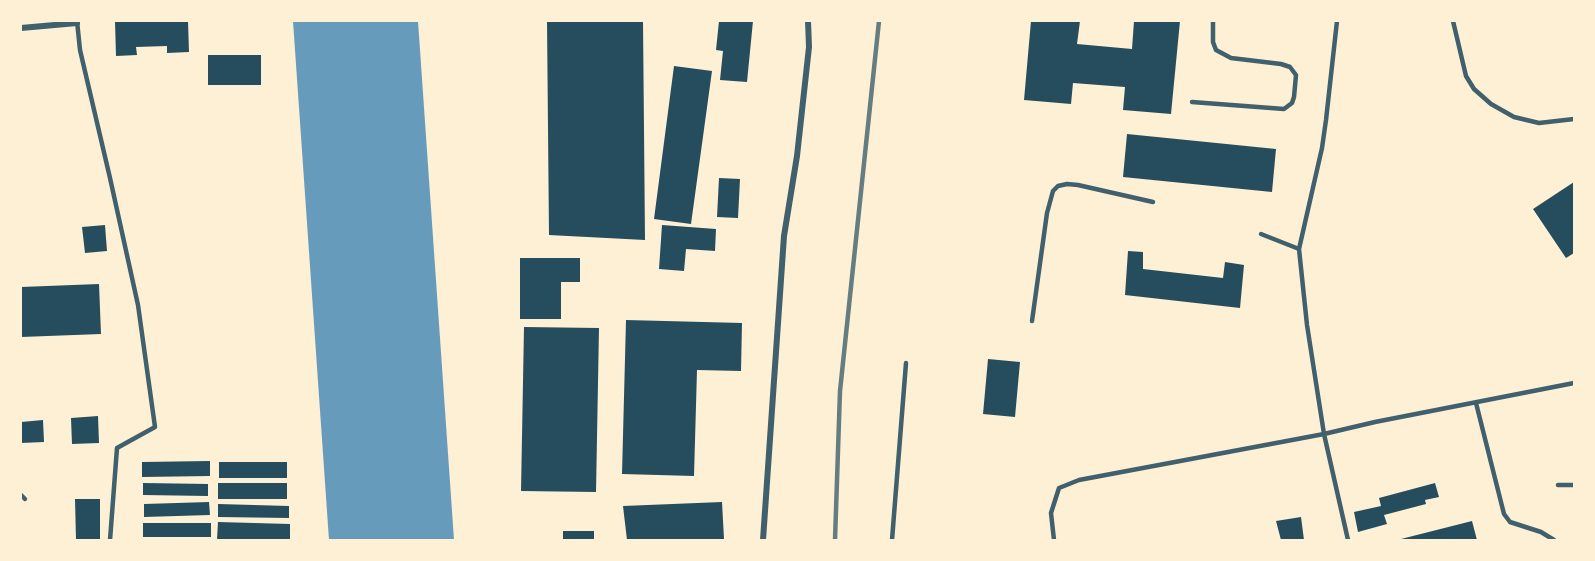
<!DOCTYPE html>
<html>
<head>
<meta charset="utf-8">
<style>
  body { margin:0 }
  #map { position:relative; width:1595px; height:561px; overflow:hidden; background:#fdf0d5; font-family:Karla,sans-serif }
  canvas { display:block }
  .frame { position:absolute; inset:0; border:22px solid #fdf0d5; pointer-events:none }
</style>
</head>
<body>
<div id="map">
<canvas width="1595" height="561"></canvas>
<div class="frame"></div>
</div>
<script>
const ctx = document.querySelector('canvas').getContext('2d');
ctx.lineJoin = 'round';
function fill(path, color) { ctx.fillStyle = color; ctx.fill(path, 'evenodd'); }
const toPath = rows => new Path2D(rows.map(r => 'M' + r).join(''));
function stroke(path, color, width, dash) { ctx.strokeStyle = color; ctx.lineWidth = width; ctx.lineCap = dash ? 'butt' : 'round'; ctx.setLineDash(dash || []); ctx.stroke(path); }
fill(toPath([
  [293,21,418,21,454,540,329,540]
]), '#669bbc');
fill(toPath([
  [115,21,188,21,189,52,167,53,167,46,136,47,137,55,116,56],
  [547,21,643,21,645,240,549,235],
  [719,21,753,21,747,82,720,80,723,51,716,50],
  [1031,21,1080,21,1077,44,1132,49,1134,21,1180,21,1171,114,1123,110,1125,87,1073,83,1071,104,1024,100],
  [208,55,261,55,261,85,208,85],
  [674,66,712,71,691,224,654,219],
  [1127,134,1276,149,1272,192,1123,177],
  [719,178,740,179,738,218,717,217],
  [1574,182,1574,253,1566,258,1533,209],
  [105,225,107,251,85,253,82,227],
  [662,225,716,229,715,251,686,249,684,271,659,269],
  [1128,251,1143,252,1143,269,1223,278,1225,262,1244,265,1240,308,1125,295],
  [520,258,580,258,580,282,561,282,561,319,520,319],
  [99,284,101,334,21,337,21,287],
  [626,320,742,323,741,371,697,370,694,476,622,474],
  [524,327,599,328,596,492,521,491],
  [988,359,1020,362,1015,417,983,414],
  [98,416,99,443,72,444,71,418],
  [43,420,44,442,21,443,21,422],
  [210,461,210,476,142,477,142,462],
  [219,462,287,462,287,478,219,478],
  [143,483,208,484,208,496,143,495],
  [218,483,287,483,287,499,218,499],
  [1435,483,1439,497,1425,500,1426,504,1384,515,1387,524,1358,532,1354,512,1381,506,1379,498],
  [75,499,100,499,100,540,76,540],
  [209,502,210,515,144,517,144,504],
  [722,502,724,539,627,540,623,506],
  [218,504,289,506,289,518,218,517],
  [1301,517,1304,540,1281,540,1276,521],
  [1472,521,1477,540,1402,540,1401,539],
  [218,522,290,524,290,540,217,540],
  [143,523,211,523,211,537,143,537],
  [563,531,594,531,594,540,563,540]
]), '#264d5e');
stroke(toPath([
  [77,21,80,50,110,178,138,305,155,427,117,448,110,540],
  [1337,21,1326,120,1322,148,1299,249,1307,325,1324,434,1348,540],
  [1453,21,1466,76,1474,89,1491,104,1514,117,1539,123,1574,119],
  [1192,102,1284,109,1292,103,1294,97,1296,75,1290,67,1281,64,1231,58,1216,50,1213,42,1213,21],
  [1261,234,1299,249],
  [1032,321,1047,213,1053,191,1058,186,1067,184,1078,185,1153,202],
  [1476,403,1504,514,1510,522,1541,532,1554,540],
  [1558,485,1574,485],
  [21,495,25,499],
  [892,540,906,363],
  [1054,540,1051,513,1059,488,1079,480,1324,434,1375,422,1574,383]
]), '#3f606c', 4.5);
stroke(toPath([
  [21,28,77,23],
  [763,540,784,236,797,156,809,47,808,21]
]), '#3f606c', 6);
stroke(toPath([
  [835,540,840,391,879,21]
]), '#657d81', 4.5);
</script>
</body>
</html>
